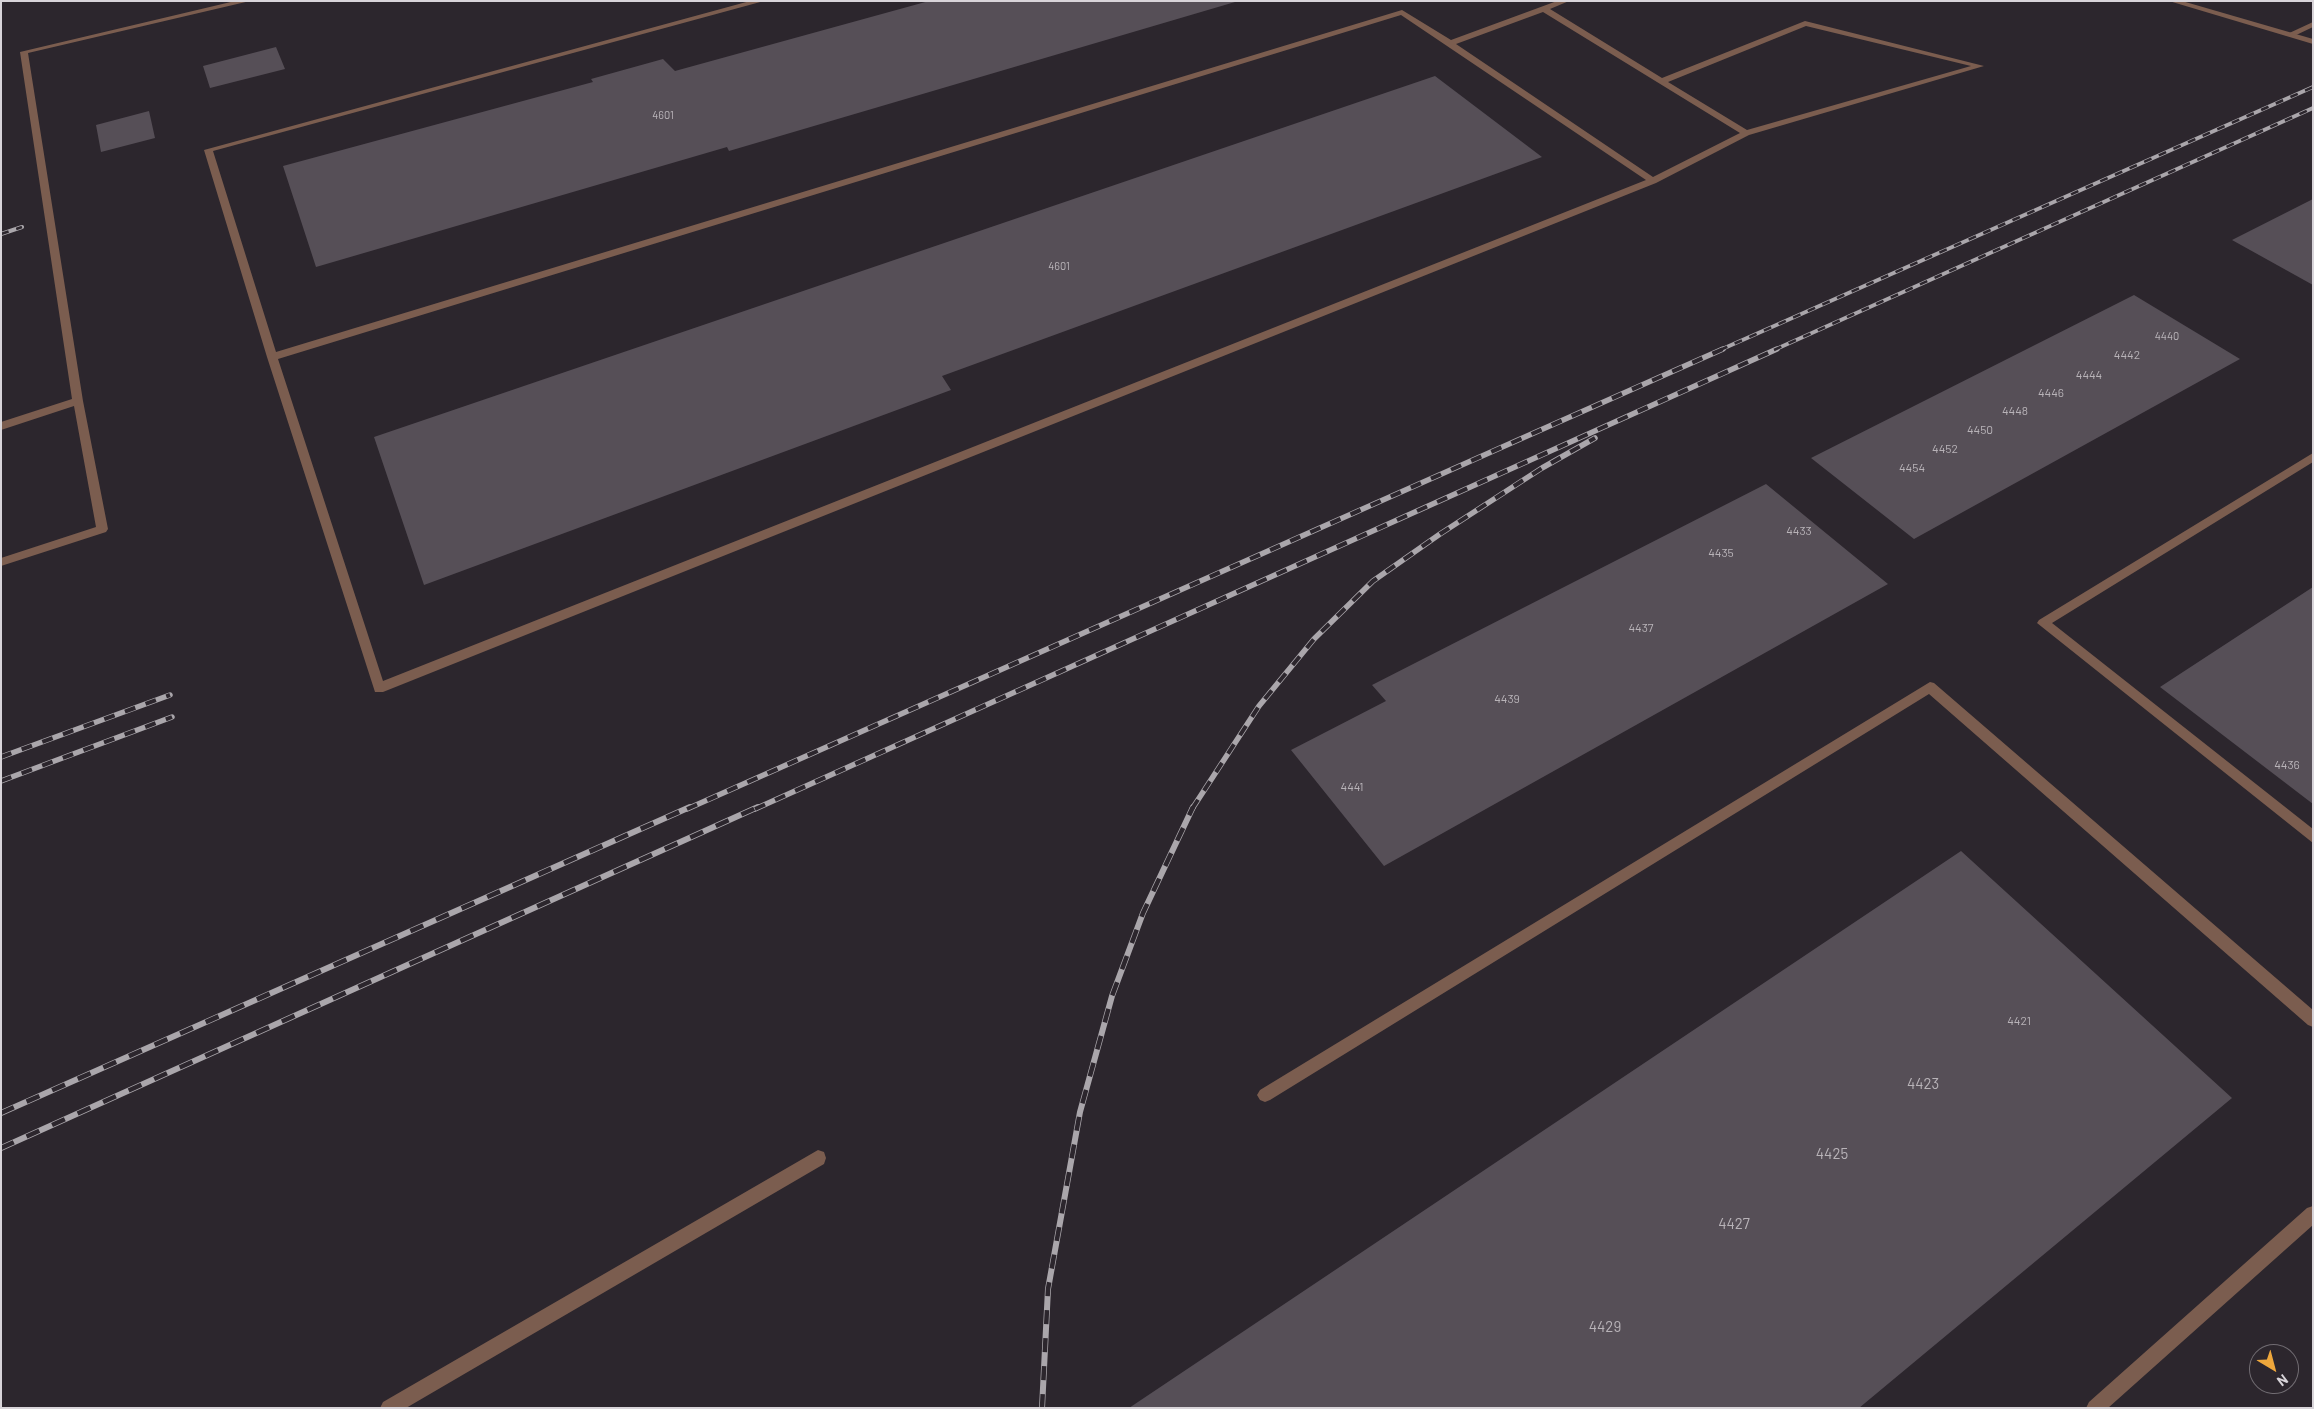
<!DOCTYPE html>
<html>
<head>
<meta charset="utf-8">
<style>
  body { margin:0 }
  #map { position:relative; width:2314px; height:1409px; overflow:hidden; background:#2c262d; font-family:Barlow,sans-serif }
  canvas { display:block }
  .frame { position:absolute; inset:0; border:2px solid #d8d4d9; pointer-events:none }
  .north { position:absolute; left:2249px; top:1344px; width:50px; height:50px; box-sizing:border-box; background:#2c262d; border:1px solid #716c72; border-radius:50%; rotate:143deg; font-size:14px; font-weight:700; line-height:20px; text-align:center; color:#d8d4d9 }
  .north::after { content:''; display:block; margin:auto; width:18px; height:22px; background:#eea73c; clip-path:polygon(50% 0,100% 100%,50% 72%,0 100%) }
</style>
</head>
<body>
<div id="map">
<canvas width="2314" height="1409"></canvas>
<div class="frame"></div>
<div class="north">N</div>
</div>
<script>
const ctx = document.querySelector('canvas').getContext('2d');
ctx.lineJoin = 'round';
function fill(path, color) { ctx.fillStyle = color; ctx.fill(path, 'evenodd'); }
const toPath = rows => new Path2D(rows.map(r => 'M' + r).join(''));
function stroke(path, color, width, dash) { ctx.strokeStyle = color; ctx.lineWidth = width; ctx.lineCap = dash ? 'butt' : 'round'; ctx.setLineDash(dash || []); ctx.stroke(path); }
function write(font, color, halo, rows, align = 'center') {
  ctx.font = font + ' Barlow,sans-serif'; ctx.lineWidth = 4.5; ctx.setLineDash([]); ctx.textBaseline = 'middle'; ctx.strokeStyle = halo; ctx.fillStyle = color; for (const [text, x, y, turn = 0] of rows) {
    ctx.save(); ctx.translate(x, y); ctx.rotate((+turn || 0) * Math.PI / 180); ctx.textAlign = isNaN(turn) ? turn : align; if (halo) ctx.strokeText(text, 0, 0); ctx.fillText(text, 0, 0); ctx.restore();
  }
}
fill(toPath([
  [929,1,1235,2,729,151,727,147,316,267,283,166,593,82,591,79,663,59,675,71],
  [276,47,285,69,210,88,203,66],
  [1435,76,1542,157,942,376,951,390,424,585,374,437],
  [149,111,155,138,101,152,96,125],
  [2313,199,2313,285,2232,240],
  [2134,295,2240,359,1914,539,1811,458],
  [1766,484,1888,584,1384,866,1291,750,1386,701,1372,685],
  [2313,587,2313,804,2160,687],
  [1961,851,2232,1098,1859,1408,1129,1408]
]), '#564f57');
fill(toPath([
  [235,1,250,1,28,53,83,401,108,529,106,532,1,566,1,558,96,527,74,406,1,430,1,422,72,399,20,52,235,1],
  [750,1,764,1,213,151,276,352,1402,10,1451,40,1557,1,1569,1,1550,9,1662,78,1805,21,1984,66,1749,135,1656,183,383,692,375,692,267,357,204,150,750,1],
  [1543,12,1740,133,1653,177,1456,44,1543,12],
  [1401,15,1646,180,383,681,278,359,1401,15],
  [1806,26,1971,66,1747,130,1668,82,1806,26],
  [2313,22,2313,27,2292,37,2285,35,2313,22],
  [2313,453,2313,462,2052,623,2313,829,2313,843,2037,623,2039,620,2313,453],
  [1930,682,1934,683,2313,1010,2313,1027,2308,1025,1929,694,1270,1100,1265,1102,1260,1100,1257,1095,1260,1090,1930,682],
  [818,1150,824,1152,826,1158,824,1164,406,1408,380,1408,383,1402,818,1150],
  [2313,1206,2313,1225,2108,1408,2086,1408,2089,1402,2307,1208,2313,1206]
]), '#7b5d4f');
fill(toPath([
  [2169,1,2182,1,2313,39,2313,44,2169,1]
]), '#7b5d4f');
const railFar2 = toPath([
  [1,234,22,227],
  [1720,350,2313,87],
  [1774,350,2313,108]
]);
const railFar1 = toPath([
  [1,757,170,695],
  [1,781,172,717],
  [687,809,1723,349],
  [755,809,1777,349],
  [1192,809,1259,706,1314,639,1373,581,1440,534,1542,468,1595,438]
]);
const rail = toPath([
  [1,1113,690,807],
  [1,1148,758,807],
  [1042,1408,1048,1289,1080,1112,1112,996,1143,913,1193,807]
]);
stroke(railFar2, '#aaa6ab', 4);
stroke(railFar1, '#aaa6ab', 5.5);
stroke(rail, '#aaa6ab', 6);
stroke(railFar2, '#2c262d', 2.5, [8]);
stroke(railFar1, '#2c262d', 4, [11]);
stroke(rail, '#2c262d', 4.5, [14]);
write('11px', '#b8b3b8', null, [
  ["4601",663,115],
  ["4601",1059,266],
  ["4440",2167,336]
]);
write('12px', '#b8b3b8', null, [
  ["4442",2127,355],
  ["4444",2089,375],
  ["4446",2051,393],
  ["4448",2015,411],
  ["4450",1980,430],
  ["4452",1945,449],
  ["4454",1912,468],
  ["4433",1799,531],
  ["4435",1721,553],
  ["4437",1641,628],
  ["4439",1507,699],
  ["4436",2287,765],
  ["4441",1352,787],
  ["4421",2019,1021]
]);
write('15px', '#b8b3b8', null, [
  ["4423",1923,1084],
  ["4425",1832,1154],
  ["4427",1734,1224],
  ["4429",1605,1327]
]);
</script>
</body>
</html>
